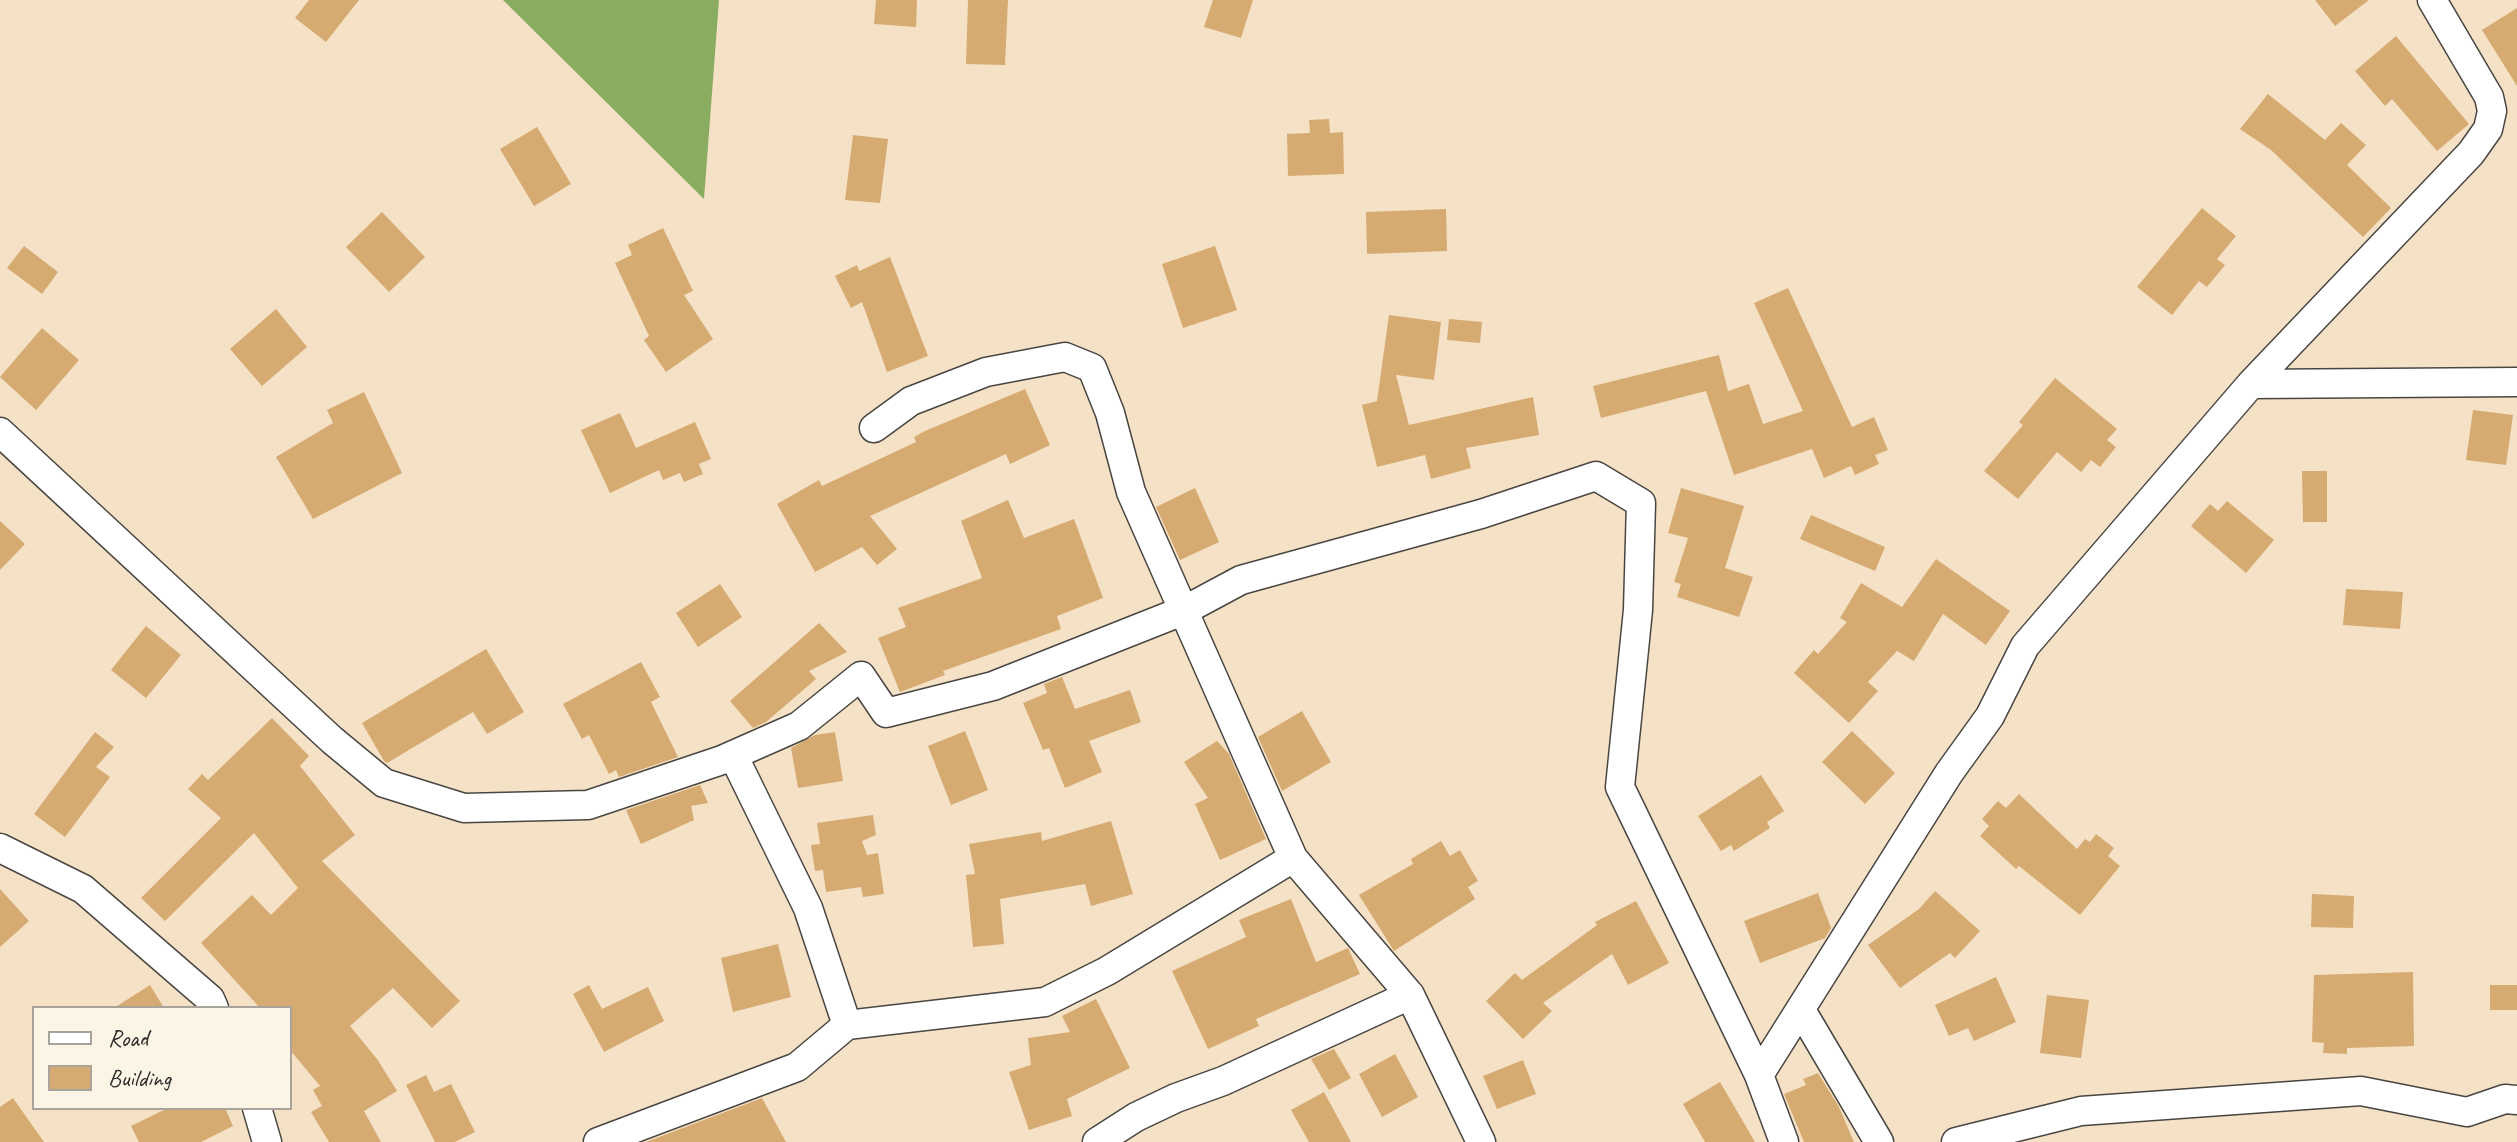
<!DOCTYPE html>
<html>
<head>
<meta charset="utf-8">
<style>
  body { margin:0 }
  #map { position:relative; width:2517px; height:1142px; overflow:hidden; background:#f5e1c6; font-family:Caveat,sans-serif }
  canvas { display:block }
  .legend { position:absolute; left:32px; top:1006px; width:260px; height:104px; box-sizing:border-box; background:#fcf5e5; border:2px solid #a8a49b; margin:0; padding:10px 14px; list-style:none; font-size:24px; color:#2b2b2b }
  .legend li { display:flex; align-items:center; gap:16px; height:40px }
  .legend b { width:40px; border:2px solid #a8a49b }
</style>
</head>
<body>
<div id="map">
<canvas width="2517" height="1142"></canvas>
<ul class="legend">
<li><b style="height:10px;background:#fff"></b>Road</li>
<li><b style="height:22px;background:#d6ab72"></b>Building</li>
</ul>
</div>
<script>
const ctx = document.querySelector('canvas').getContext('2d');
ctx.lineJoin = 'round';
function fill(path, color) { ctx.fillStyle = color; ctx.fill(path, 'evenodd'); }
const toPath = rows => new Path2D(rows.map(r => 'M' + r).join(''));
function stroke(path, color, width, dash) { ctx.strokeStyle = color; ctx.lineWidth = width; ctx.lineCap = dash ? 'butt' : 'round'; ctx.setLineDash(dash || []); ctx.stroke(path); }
fill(toPath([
  [503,0,719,0,704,199]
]), '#8aac60');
fill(toPath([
  [309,0,359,0,326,42,295,18],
  [876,0,917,0,916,27,874,24],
  [968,0,1008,0,1005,65,966,64],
  [1213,0,1253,0,1241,38,1204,27],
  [2315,0,2369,0,2335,26],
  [2517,8,2517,86,2482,30],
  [2396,36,2469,124,2437,151,2392,99,2385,106,2355,71],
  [2268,94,2325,140,2341,123,2366,145,2347,165,2391,208,2363,237,2271,150,2240,129],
  [1329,119,1330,133,1343,132,1344,174,1288,176,1287,134,1310,133,1309,120],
  [537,127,571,184,534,206,500,149],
  [853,135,888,139,880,203,845,200],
  [2202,208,2236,236,2217,259,2225,265,2207,287,2199,281,2172,315,2137,287],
  [1446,209,1447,251,1367,254,1366,212],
  [382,212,425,257,389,292,346,247],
  [663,228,693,291,684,295,713,339,666,372,644,340,649,336,615,263,632,255,628,245],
  [24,246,58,272,42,294,7,268],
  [1215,246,1237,310,1183,328,1162,264],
  [890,257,928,356,887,372,862,302,851,308,835,276,857,265,859,271],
  [1788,288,1852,427,1874,417,1888,450,1875,455,1879,464,1855,475,1851,466,1824,478,1812,449,1734,475,1706,391,1601,418,1593,386,1719,355,1728,391,1749,384,1763,424,1803,411,1754,303],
  [276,309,307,347,262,386,230,349],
  [1389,315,1441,322,1434,380,1396,375,1409,425,1533,397,1539,435,1466,448,1471,468,1431,479,1425,455,1377,467,1362,405,1377,401],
  [1449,319,1482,322,1480,343,1447,340],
  [42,328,79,360,36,410,0,377],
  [2055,378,2117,429,2107,440,2116,447,2100,467,2091,460,2081,472,2057,452,2018,499,1984,471,2023,425,2019,422],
  [1025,389,1050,445,1010,464,1006,454,870,516,897,549,877,565,862,547,815,572,777,504,819,480,822,486,916,442,914,437,925,431],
  [364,392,402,473,313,519,276,457,333,423,327,410],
  [2473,410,2513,415,2506,465,2466,460],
  [620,413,636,448,695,422,711,459,699,464,703,474,684,482,680,473,663,480,659,470,610,493,581,430],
  [2302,471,2327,471,2327,522,2303,522],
  [1195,488,1219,542,1180,560,1156,507],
  [1681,488,1744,506,1725,568,1753,577,1739,617,1677,597,1681,584,1674,582,1688,538,1668,533],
  [1008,500,1024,538,1074,519,1103,598,1057,616,1061,629,943,671,945,675,900,692,878,638,906,627,898,608,982,578,961,521],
  [2227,501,2274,540,2246,573,2191,526,2210,504,2218,511],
  [1811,515,1885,547,1875,571,1800,539],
  [0,521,25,544,0,570],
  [1936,559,2010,611,1986,645,1943,614,1914,661,1897,651,1868,682,1878,691,1849,723,1794,673,1814,650,1818,654,1847,622,1840,618,1861,583,1902,607],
  [720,584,742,617,698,647,676,613],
  [2346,589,2403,592,2400,629,2343,625],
  [819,623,847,652,809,671,816,679,766,722,753,728,730,701],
  [146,626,181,655,146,698,111,670],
  [486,649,524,712,487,734,473,712,387,763,384,761,362,723],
  [641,662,660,697,651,702,678,757,619,777,616,770,609,774,589,735,582,739,563,704],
  [1062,677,1075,709,1130,690,1141,722,1089,741,1102,772,1065,788,1049,748,1043,750,1023,703,1047,693,1044,684],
  [1302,711,1331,762,1282,791,1258,737],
  [272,718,309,756,300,766,355,835,322,861,460,1001,432,1028,393,988,350,1026,377,1059,397,1091,364,1111,381,1142,329,1142,311,1112,322,1106,313,1090,320,1086,290,1050,290,1008,260,1008,201,943,252,895,271,915,298,888,254,833,165,921,141,898,221,818,188,789,202,774,208,780],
  [965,731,988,790,951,805,928,746],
  [1852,731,1895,773,1865,804,1822,762],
  [95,732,114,747,96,767,110,777,65,837,34,814],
  [835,732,843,781,798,788,791,748,815,735],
  [1217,741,1229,754,1266,839,1220,860,1195,804,1208,798,1184,762],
  [1761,775,1784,811,1767,822,1770,828,1734,851,1731,845,1721,851,1698,816],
  [700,785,708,803,691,806,694,820,641,844,626,810],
  [2019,794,2077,849,2085,839,2090,842,2096,834,2114,848,2108,856,2120,866,2080,915,2019,866,2016,869,1980,836,1989,826,1982,819,1998,801,2006,808],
  [873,815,876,835,862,841,867,855,878,853,884,894,863,897,861,887,826,892,823,870,815,871,811,845,820,844,817,823],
  [1111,821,1133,894,1091,906,1085,884,1000,899,1004,944,973,947,966,875,975,874,969,844,1041,832,1042,841],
  [1441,841,1450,856,1460,850,1478,881,1468,887,1475,899,1394,951,1359,895,1413,864,1411,859],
  [0,889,29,921,0,947],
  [1935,891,1980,931,1955,958,1950,953,1900,988,1868,945,1919,909],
  [1818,893,1831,928,1825,938,1760,963,1744,921],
  [2312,894,2354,896,2353,928,2311,927],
  [1291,899,1316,962,1348,948,1360,974,1256,1019,1259,1026,1208,1049,1172,971,1246,937,1239,920],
  [1636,901,1669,963,1628,985,1612,954,1543,1003,1552,1011,1523,1039,1486,1001,1515,973,1522,980,1597,925,1595,922],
  [778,944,791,997,733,1012,721,958],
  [2413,972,2414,1046,2347,1048,2347,1054,2323,1053,2324,1043,2312,1042,2314,975],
  [1996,977,2016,1022,1974,1041,1968,1028,1949,1036,1935,1005],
  [150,985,164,1008,114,1008],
  [589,985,602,1009,648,987,664,1021,604,1052,573,994],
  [2490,985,2517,985,2517,1010,2490,1010],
  [2047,995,2089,1000,2081,1058,2040,1053],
  [1096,999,1130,1068,1067,1099,1072,1116,1029,1130,1009,1072,1031,1065,1028,1038,1070,1032,1062,1016],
  [1334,1049,1351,1078,1329,1090,1311,1059],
  [1395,1054,1418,1097,1382,1117,1359,1074],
  [1523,1060,1536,1094,1497,1109,1483,1076],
  [1818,1073,1839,1107,1854,1142,1804,1142,1784,1094,1806,1085,1803,1079],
  [426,1075,434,1092,451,1084,475,1132,455,1142,435,1142,406,1085],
  [1720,1082,1755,1142,1705,1142,1683,1104],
  [1324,1092,1351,1142,1309,1142,1291,1110],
  [13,1098,44,1142,0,1142,0,1107],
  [762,1098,786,1142,646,1142],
  [168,1108,225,1108,233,1126,201,1142,139,1142,131,1126]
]), '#d6ab72');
const minor = toPath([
  [2251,384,2517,382],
  [874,428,911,401,986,372,1065,357,1092,368,1110,413,1131,492,1293,858,1410,995,1481,1142],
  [0,432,332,740,384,783,464,808,588,805,722,760,799,726,861,676,886,713,993,686,1185,610,1241,580,1481,514,1596,476,1641,503,1638,610,1620,787,1759,1075,1784,1142],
  [733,755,808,908,847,1025],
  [0,848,83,889,210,999,214,1008],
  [1801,1010,1879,1142],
  [1759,1075,1949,773,1990,716,2025,646,2251,384,2471,153,2488,129,2492,111,2489,97,2432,0],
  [257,1108,267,1142],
  [598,1142,797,1067,847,1025,1045,1002,1107,971,1293,858],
  [1097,1142,1136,1117,1176,1098,1223,1081,1410,995],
  [1956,1142,2081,1111,2361,1091,2467,1112,2505,1099,2517,1100]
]);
stroke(minor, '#494642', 31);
stroke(minor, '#fff', 28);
</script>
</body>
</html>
